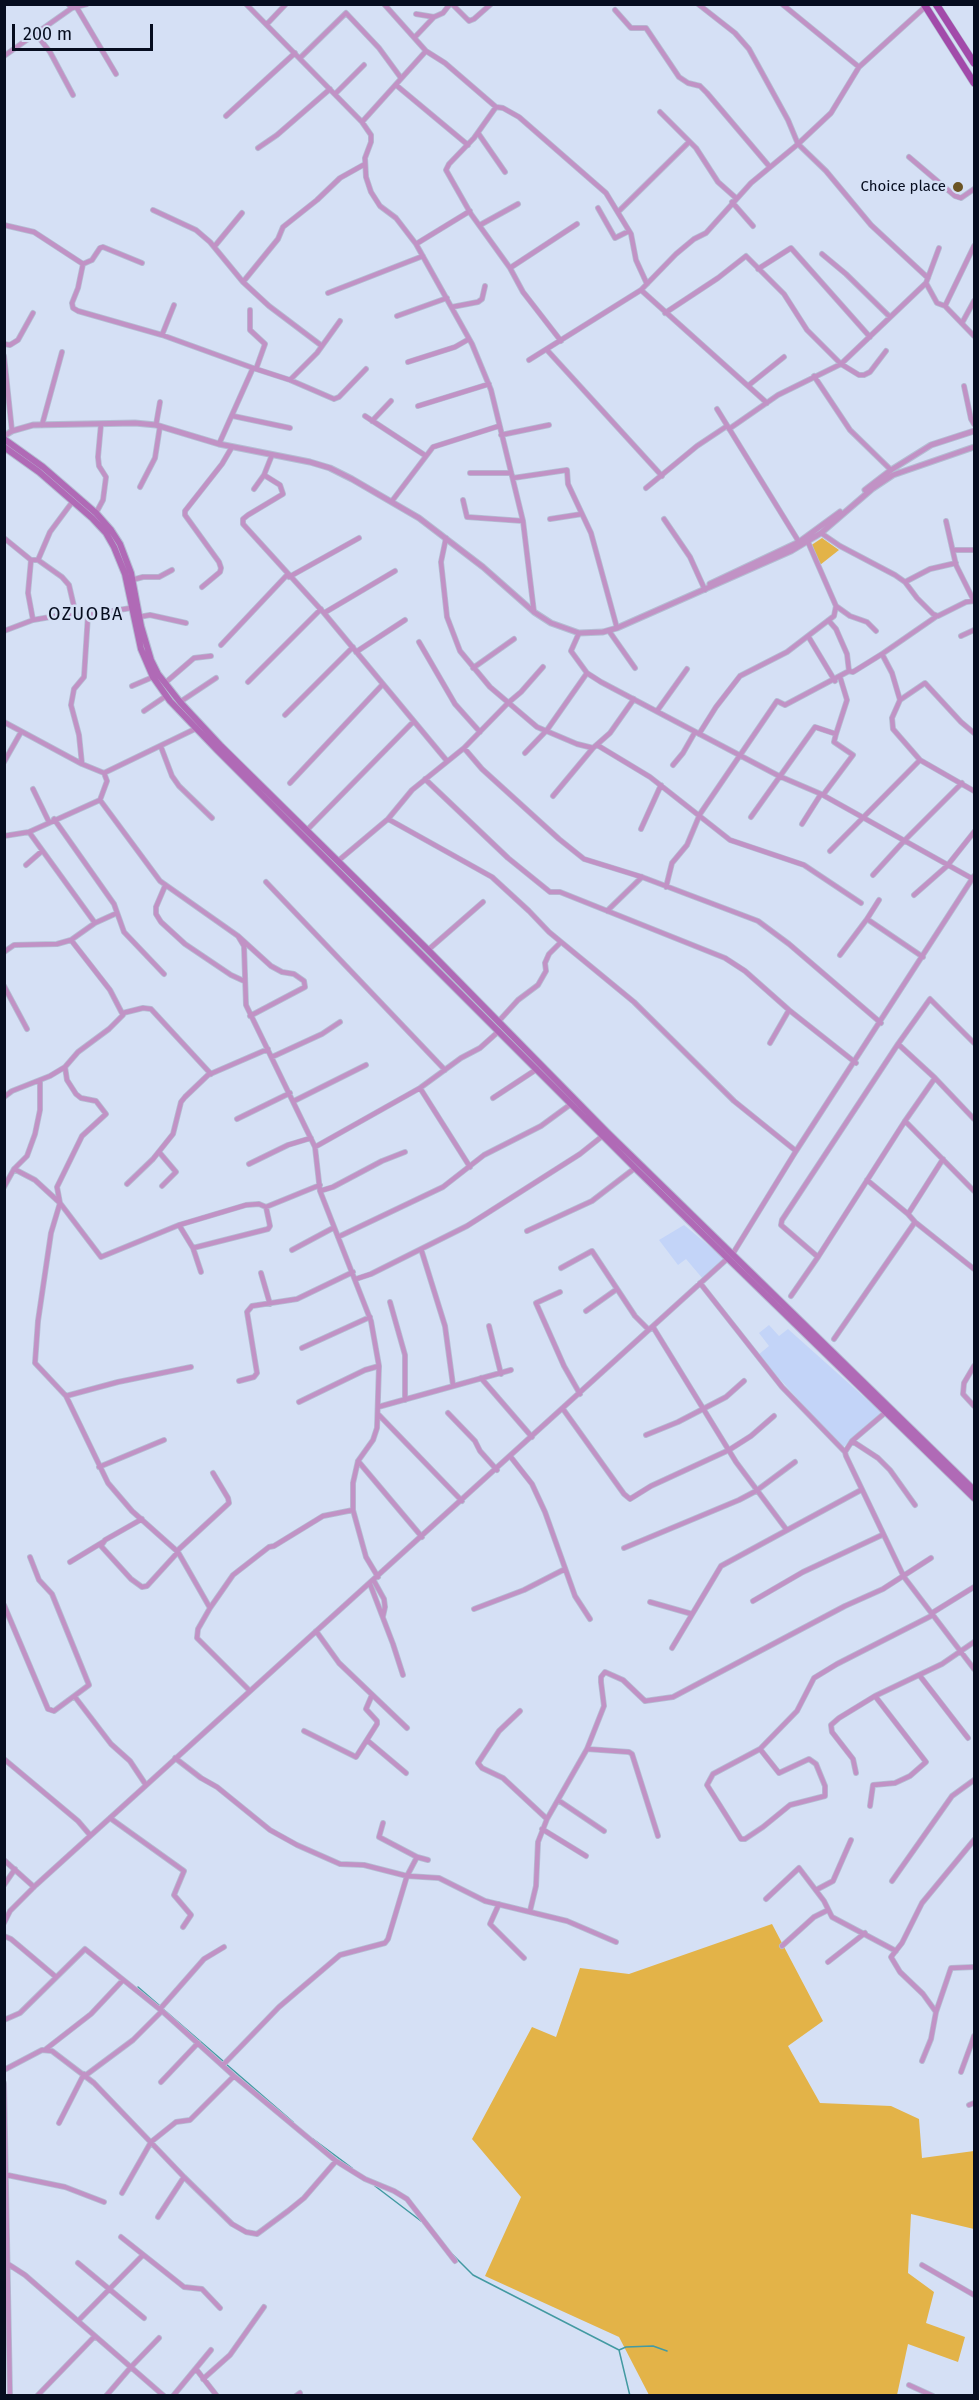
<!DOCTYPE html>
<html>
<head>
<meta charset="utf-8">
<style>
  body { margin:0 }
  #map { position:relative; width:979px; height:2400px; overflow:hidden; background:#d5e0f5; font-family:"Fira Sans",sans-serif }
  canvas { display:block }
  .frame { position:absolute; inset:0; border:6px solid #060d1f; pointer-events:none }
  .scale { position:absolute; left:12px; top:24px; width:141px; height:27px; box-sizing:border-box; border:3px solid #060d1f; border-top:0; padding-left:8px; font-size:18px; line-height:21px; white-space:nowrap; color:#060d1f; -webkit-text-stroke:4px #d5e0f5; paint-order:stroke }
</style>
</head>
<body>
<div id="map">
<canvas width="979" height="2400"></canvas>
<div class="frame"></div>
<div class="scale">200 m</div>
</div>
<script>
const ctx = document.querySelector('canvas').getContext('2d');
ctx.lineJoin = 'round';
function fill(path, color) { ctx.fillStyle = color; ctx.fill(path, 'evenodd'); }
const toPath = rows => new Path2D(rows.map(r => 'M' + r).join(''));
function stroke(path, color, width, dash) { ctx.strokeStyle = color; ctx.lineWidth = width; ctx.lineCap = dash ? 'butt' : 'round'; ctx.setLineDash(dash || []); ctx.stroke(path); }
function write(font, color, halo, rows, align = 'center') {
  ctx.font = font + ' "Fira Sans",sans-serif'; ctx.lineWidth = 5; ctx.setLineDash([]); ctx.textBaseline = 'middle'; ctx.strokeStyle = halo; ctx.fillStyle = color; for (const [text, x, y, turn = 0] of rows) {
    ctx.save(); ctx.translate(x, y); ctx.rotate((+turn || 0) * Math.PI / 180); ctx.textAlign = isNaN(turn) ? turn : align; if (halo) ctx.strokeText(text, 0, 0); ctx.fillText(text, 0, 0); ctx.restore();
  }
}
fill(toPath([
  [684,1225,725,1259,703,1279,686,1259,678,1265,659,1240],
  [769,1325,779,1336,788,1329,882,1413,842,1448,758,1355,769,1346,759,1333]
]), '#c3d4f8');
fill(toPath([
  [822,538,839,550,820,565,810,546],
  [772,1924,823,2021,788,2046,820,2103,891,2106,919,2119,922,2158,974,2151,974,2229,911,2214,908,2273,934,2292,926,2323,965,2337,958,2362,908,2344,897,2395,649,2395,619,2337,485,2276,521,2197,472,2139,532,2027,556,2037,580,1968,629,1974]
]), '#e3b348');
stroke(toPath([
  [138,1987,160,2006],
  [163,2009,223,2061],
  [226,2064,293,2122],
  [313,2139,352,2168],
  [375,2186,421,2221],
  [451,2253,473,2275,619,2350,630,2396],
  [619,2350,626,2347,653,2346,667,2351]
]), '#439aa2', 1.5);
const minor = toPath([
  [68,4,72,8,87,4],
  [246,4,362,122,371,135,371,142,365,158,366,177,371,192,380,206,396,218,416,244,472,344,491,390,523,521,534,612],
  [384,4,426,51,445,63,496,107],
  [452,4,469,21,474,19,491,4],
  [698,4,735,33,749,49,788,120,798,144,826,171,871,225,928,278],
  [782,4,859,67],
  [77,8,116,74],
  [615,10,631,28,646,28,679,77,688,83,700,86,707,93,769,166],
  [416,14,434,17,443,13,450,4],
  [267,24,286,4],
  [36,34,50,52,73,95],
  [415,37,434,17],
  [4,56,72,8],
  [300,58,346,13,379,48,401,78],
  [396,85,468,145],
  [335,94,364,65],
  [660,112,696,148,718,182,736,198],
  [226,116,295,53],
  [362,122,426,51],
  [478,133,505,172],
  [258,148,277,135,330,89],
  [909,157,955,196,961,198,974,189],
  [732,202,753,226],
  [598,208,615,238,629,231],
  [153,210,196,230,210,242,243,282,269,306,322,346],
  [618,212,689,142],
  [4,225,34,232,83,264],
  [480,225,518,204],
  [416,244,470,211],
  [974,246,945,306,974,336],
  [214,247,242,213],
  [822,254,846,274,890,317],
  [142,263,103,247,100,248,92,260,83,264,78,288,72,303,73,308,78,311,162,335,253,368,219,444],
  [510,268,577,224],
  [758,269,791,248,870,337],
  [243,282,278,239,283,227,317,200,340,178,365,164],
  [926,283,937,303,945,306],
  [641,290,767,403],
  [328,293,423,256],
  [452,307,478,302,482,299,485,286],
  [250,310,250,330,265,344,256,369],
  [665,313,718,278,746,256,784,294,807,330,841,364,859,375,864,375,870,372,886,351],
  [397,316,447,298],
  [962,323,974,301],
  [162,335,174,305],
  [561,341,523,292,510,268,471,214,446,170,449,164,474,138,496,107,503,108,519,117,606,193,631,234,636,260,647,284],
  [4,344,10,345,18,340,33,313],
  [547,350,662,476],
  [4,356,12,431],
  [529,360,641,290,676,254,694,239,706,233,751,183,798,144,831,113,859,67,925,7],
  [408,362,455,347,469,339],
  [253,368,290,380,334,399,339,397,366,369],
  [814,376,850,430,891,470],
  [290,380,317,353,340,321],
  [749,385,784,357],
  [964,386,971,419,974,424],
  [418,406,489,384],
  [717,409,799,542],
  [233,416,290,428],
  [365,416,426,456],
  [372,421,391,401],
  [42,425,62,352],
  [156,425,160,402],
  [729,429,778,395,841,364,926,283,939,248],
  [501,435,549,425],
  [470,473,511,473],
  [264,475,280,485,283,494,248,515,243,519,243,524,324,613,447,761],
  [513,478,567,470,568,484,591,533,617,628],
  [140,487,155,458,160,426],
  [646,488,697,446,727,426],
  [254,489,264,475,272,455],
  [463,500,467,517,523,521],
  [392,501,433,447,499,426],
  [96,513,103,500,106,477,99,466,98,457,101,424],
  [550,519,582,514],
  [664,519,690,557,705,590],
  [821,533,840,546,895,575,905,582,917,598,933,614,938,616,966,602,974,601,956,565,946,521],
  [4,538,31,560,38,560,62,577,69,585,76,615],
  [446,538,441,562,447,617,460,651,490,687,537,727,577,744,593,748,610,733,634,699],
  [953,550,974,550],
  [31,560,28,593,33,620],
  [38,560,50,532,73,501],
  [289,577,359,538],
  [132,580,143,577,159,577,172,570],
  [905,582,930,569,956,563],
  [202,587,220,572,221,568,219,562,185,515,185,511,222,464,232,447],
  [836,606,850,616,867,622,876,631],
  [324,613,395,571],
  [139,617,150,615,186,623],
  [4,631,33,620,56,616,88,615,131,608],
  [609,631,635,668],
  [579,633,571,651,587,673,601,682,779,776,821,794,973,879],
  [808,636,835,681],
  [961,636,974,630],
  [419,642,455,704,480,732],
  [221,645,287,575],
  [356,652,405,620],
  [473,668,514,639],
  [849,671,853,672,882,654],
  [248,682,321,609],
  [165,683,194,658,211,656],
  [132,686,153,677],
  [900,700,925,683,961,722,974,733],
  [180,702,216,678],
  [144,711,166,696],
  [657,711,687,669],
  [285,715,353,647],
  [4,722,82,764,104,773,197,728],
  [699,734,716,707,740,676,787,652,834,616,836,606,808,542],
  [597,745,650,777,730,840,804,865,861,903],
  [161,747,172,776,179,786,212,818],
  [464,748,482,769,559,839,584,859,642,877,758,921,789,944,881,1023],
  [525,753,547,730,587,673],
  [920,760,893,729,892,718,900,700,892,673,882,654,937,616],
  [4,762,21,732],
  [82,764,79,735,71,705,74,689,84,677,88,615],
  [673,765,683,753,695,732],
  [104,773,107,781,100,800,160,881,238,936,271,966,282,972,294,974,304,981,305,987,250,1016],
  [425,779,508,858,550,892,560,892,725,958,745,971,789,1010,856,1063],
  [290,783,383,684],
  [33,789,49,822],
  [823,795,853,755,834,742,836,734],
  [553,796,593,748],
  [751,817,815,727,836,734,847,700,840,677],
  [54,819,114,904,124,932,164,974],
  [388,819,492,877,529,911,549,932,634,1002,734,1101,796,1151],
  [802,824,821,794],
  [641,829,661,785],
  [307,830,413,722],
  [29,832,95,923],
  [4,836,29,832,100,800],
  [830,851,920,760,974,791],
  [338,861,388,819,412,790,464,748,508,703,521,692,543,667],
  [26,865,42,851],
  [873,875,904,841,962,783],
  [266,882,445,1070],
  [165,886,156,907,156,914,161,922,185,944,231,975,244,981],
  [666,887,672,863,687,845,700,814,777,701,785,705,849,671,847,654,836,629,829,621],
  [914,895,947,866,974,832],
  [607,911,642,877],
  [867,919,879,900],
  [238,936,244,946,246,1005,315,1147,320,1191,371,1321,379,1366,377,1428,373,1440,358,1461,353,1483,353,1510,366,1557,378,1577],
  [428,950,483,902],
  [4,952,14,945,57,944,71,940,95,923,117,913],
  [840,955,867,919,923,957],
  [4,986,27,1029],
  [123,1013,143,1008,151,1009,211,1074],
  [498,1022,518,1000,538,985,546,971,545,963,549,954,561,942],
  [770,1043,789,1010],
  [974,1043,930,999,898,1044,782,1220,781,1225,818,1257,905,1121,935,1078,974,1119],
  [898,1044,935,1078],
  [272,1057,322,1034,340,1022],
  [65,1067,67,1080,76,1094,81,1098,96,1101,106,1114,82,1136,57,1187,60,1203,51,1233,38,1321,35,1363,66,1396,108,1483,132,1511,178,1552,210,1608,198,1629,197,1638,250,1691],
  [420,1088,470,1167],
  [4,1097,12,1091,50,1076,65,1067,78,1052,109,1029,123,1015,110,990,71,940],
  [493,1098,537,1069],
  [294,1101,366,1065],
  [237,1119,290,1093],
  [905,1121,974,1191],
  [315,1147,420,1088,461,1058,480,1048,499,1031],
  [159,1152,176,1172,162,1186],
  [943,1159,908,1214,915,1222,974,1269],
  [249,1164,288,1145,311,1138],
  [14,1169,35,1180,60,1203,101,1257,179,1225,193,1248,201,1272],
  [867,1180,908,1214],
  [127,1184,153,1159,173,1134,181,1102,185,1097,208,1075,268,1049],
  [4,1187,14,1169,27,1156,35,1134,40,1110,40,1081],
  [320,1191,333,1187,382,1161,405,1152],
  [179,1225,246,1205,259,1204,266,1207],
  [527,1231,592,1201,635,1168],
  [338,1237,443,1187,484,1155,541,1126,571,1104],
  [193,1248,268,1229,270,1226,266,1207,320,1185],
  [421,1249,445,1326,453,1385],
  [292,1250,333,1228],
  [732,1255,796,1151,974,876],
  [561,1268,592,1251,635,1316,649,1330],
  [261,1273,270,1304],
  [356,1279,371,1274,467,1226,580,1154,605,1134],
  [700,1283,782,1387,845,1452],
  [560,1292,536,1303,564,1366,580,1394],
  [791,1296,818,1257],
  [390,1302,405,1355,405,1400],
  [586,1311,617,1289],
  [489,1326,501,1374],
  [653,1327,736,1462,786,1529],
  [834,1339,915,1222],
  [302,1348,370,1317],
  [974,1366,964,1383,963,1394,974,1406],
  [481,1378,532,1437],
  [239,1381,254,1377,257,1373,247,1312,252,1306,297,1299,353,1272],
  [66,1396,118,1382,191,1367],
  [299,1402,365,1370,379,1366],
  [378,1407,511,1370],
  [563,1409,624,1494,630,1499,651,1486,729,1450,751,1436,774,1416],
  [886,1412,852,1441,845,1452,846,1456,904,1577,974,1669],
  [448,1413,475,1441,480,1451,497,1470],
  [378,1414,462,1501],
  [646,1435,678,1422,726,1397,744,1381],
  [852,1441,878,1458,890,1470,915,1505],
  [510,1456,532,1484,545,1512,575,1596,590,1619],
  [358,1461,422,1537],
  [99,1467,164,1440],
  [142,1519,105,1540,101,1546,131,1579,142,1587,147,1586,178,1552],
  [624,1548,739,1500,756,1491,795,1462],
  [177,1551,229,1503,228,1498,213,1473],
  [70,1562,103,1542],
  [374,1581,384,1599,385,1607,383,1616],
  [370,1584,393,1644,403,1675],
  [753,1601,803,1572,882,1535],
  [650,1602,692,1614],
  [4,1605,48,1709,54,1711,89,1685,52,1594,39,1580,30,1557],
  [210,1608,233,1575,269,1547,274,1546,323,1516,353,1510],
  [474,1609,524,1590,565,1569],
  [932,1613,974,1587],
  [316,1631,339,1663,407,1728],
  [672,1648,721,1566,861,1490],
  [920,1676,968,1738],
  [75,1697,111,1744,130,1761,146,1785],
  [520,1711,499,1731,478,1763,482,1768,503,1778,547,1819],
  [304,1731,356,1757,377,1724,377,1721,366,1709,372,1695],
  [368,1741,406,1773],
  [587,1749,629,1752,632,1754,658,1836],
  [760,1749,713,1774,707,1785,741,1839,745,1839,763,1827,790,1805,825,1796,825,1786,816,1764,809,1759,779,1773,760,1749,797,1711,814,1678,837,1664,933,1615],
  [175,1758,201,1778,217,1787,270,1830,297,1845,340,1864,364,1865,407,1876,439,1878,485,1901,567,1921,616,1942],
  [4,1759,78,1821,90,1835],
  [856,1773,853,1759,832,1732,831,1725,839,1718,875,1696,942,1664,974,1642],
  [558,1800,604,1831],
  [870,1806,873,1785,895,1783,910,1776,926,1762,875,1696],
  [110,1818,184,1871,174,1895,191,1915,183,1927],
  [383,1823,379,1837,417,1857,428,1860],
  [542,1829,586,1856],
  [4,1860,34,1887],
  [892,1881,952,1796,974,1780],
  [4,1885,15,1869],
  [816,1890,833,1881,851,1840],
  [766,1899,799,1868,824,1901,832,1917,896,1951],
  [499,1904,490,1924,524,1958],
  [530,1911,536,1886,538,1842,547,1819,587,1749,604,1706,601,1682,601,1677,605,1672,623,1680,645,1701,673,1697,845,1606,883,1589,931,1558],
  [4,1923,10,1911,36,1885,727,1259],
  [4,1936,11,1939,56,1977],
  [782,1946,814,1917,828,1910],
  [828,1962,865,1933],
  [160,2009,204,1959,224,1947],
  [936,2012,951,1968,974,1967],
  [4,2020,20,2013,85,1949,162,2011,234,2076,336,2161,365,2179,394,2191,407,2199,455,2261],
  [974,2036,972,2042,974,2043],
  [46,2049,91,2014,123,1980],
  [922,2061,931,2039,936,2012,923,1994,900,1972,891,1957,902,1943,922,1903,974,1840],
  [223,2065,279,2007,340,1955,385,1943,388,1939,407,1876,417,1857],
  [4,2070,42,2050,52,2051,94,2083,184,2177,232,2224,246,2232,257,2234,288,2211,304,2198,336,2161],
  [961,2072,972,2042],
  [86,2075,133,2040,162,2011],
  [161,2082,198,2043],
  [4,2083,10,2396],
  [969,2105,974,2103],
  [59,2123,84,2074],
  [7,2175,65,2187,104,2202],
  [122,2193,151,2142,176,2122,190,2120,234,2076],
  [158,2217,184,2177],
  [121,2237,184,2287,202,2289,220,2308],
  [78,2263,144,2318],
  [8,2264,25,2275,164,2396],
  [922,2265,974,2295],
  [78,2321,143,2255],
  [196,2369,217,2396],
  [203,2379,230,2355,264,2307],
  [909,2385,933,2396],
  [37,2396,95,2336],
  [106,2396,131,2367,159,2338],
  [173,2396,211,2350],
  [296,2396,300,2393]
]);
const tertiary = toPath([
  [4,436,12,431,33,425,135,423,156,425,219,444,310,462,330,468,352,479,419,518,483,567,534,612,551,623,579,633,603,632,617,628,791,551,821,533,872,489,893,475,974,447],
  [865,490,891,470,931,445,974,431],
  [710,584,799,542,840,512]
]);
const secondary = toPath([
  [4,439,43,467,96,513,111,530,120,544,131,573,141,626,151,660,158,674,180,702,221,746,428,950,607,1132,974,1490],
  [4,447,39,472,92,518,106,533,114,547,125,574,141,649,153,677,170,701,217,750,637,1170,974,1498]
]);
const primary = toPath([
  [924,4,974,83],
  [936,4,974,63]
]);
stroke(minor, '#b4bed3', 6);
stroke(tertiary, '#b4bed3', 7);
stroke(secondary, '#b4bed3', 8);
stroke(primary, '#b4bed3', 8);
stroke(minor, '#c192c5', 4.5);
stroke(tertiary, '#c192c5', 5);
stroke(secondary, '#b06ab6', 6);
stroke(primary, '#a24aaa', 7);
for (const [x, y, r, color] of [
  [958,187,6,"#6b5424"]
]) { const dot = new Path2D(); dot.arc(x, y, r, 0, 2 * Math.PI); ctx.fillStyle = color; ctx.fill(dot); stroke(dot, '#d5e0f5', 2); }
write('15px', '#060d1f', '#d5e0f5', [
  ["Choice place",946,187]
], 'right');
ctx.letterSpacing = '1.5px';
write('18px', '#060d1f', '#d5e0f5', [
  ["OZUOBA",86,615]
]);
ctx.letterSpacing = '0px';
</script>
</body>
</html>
